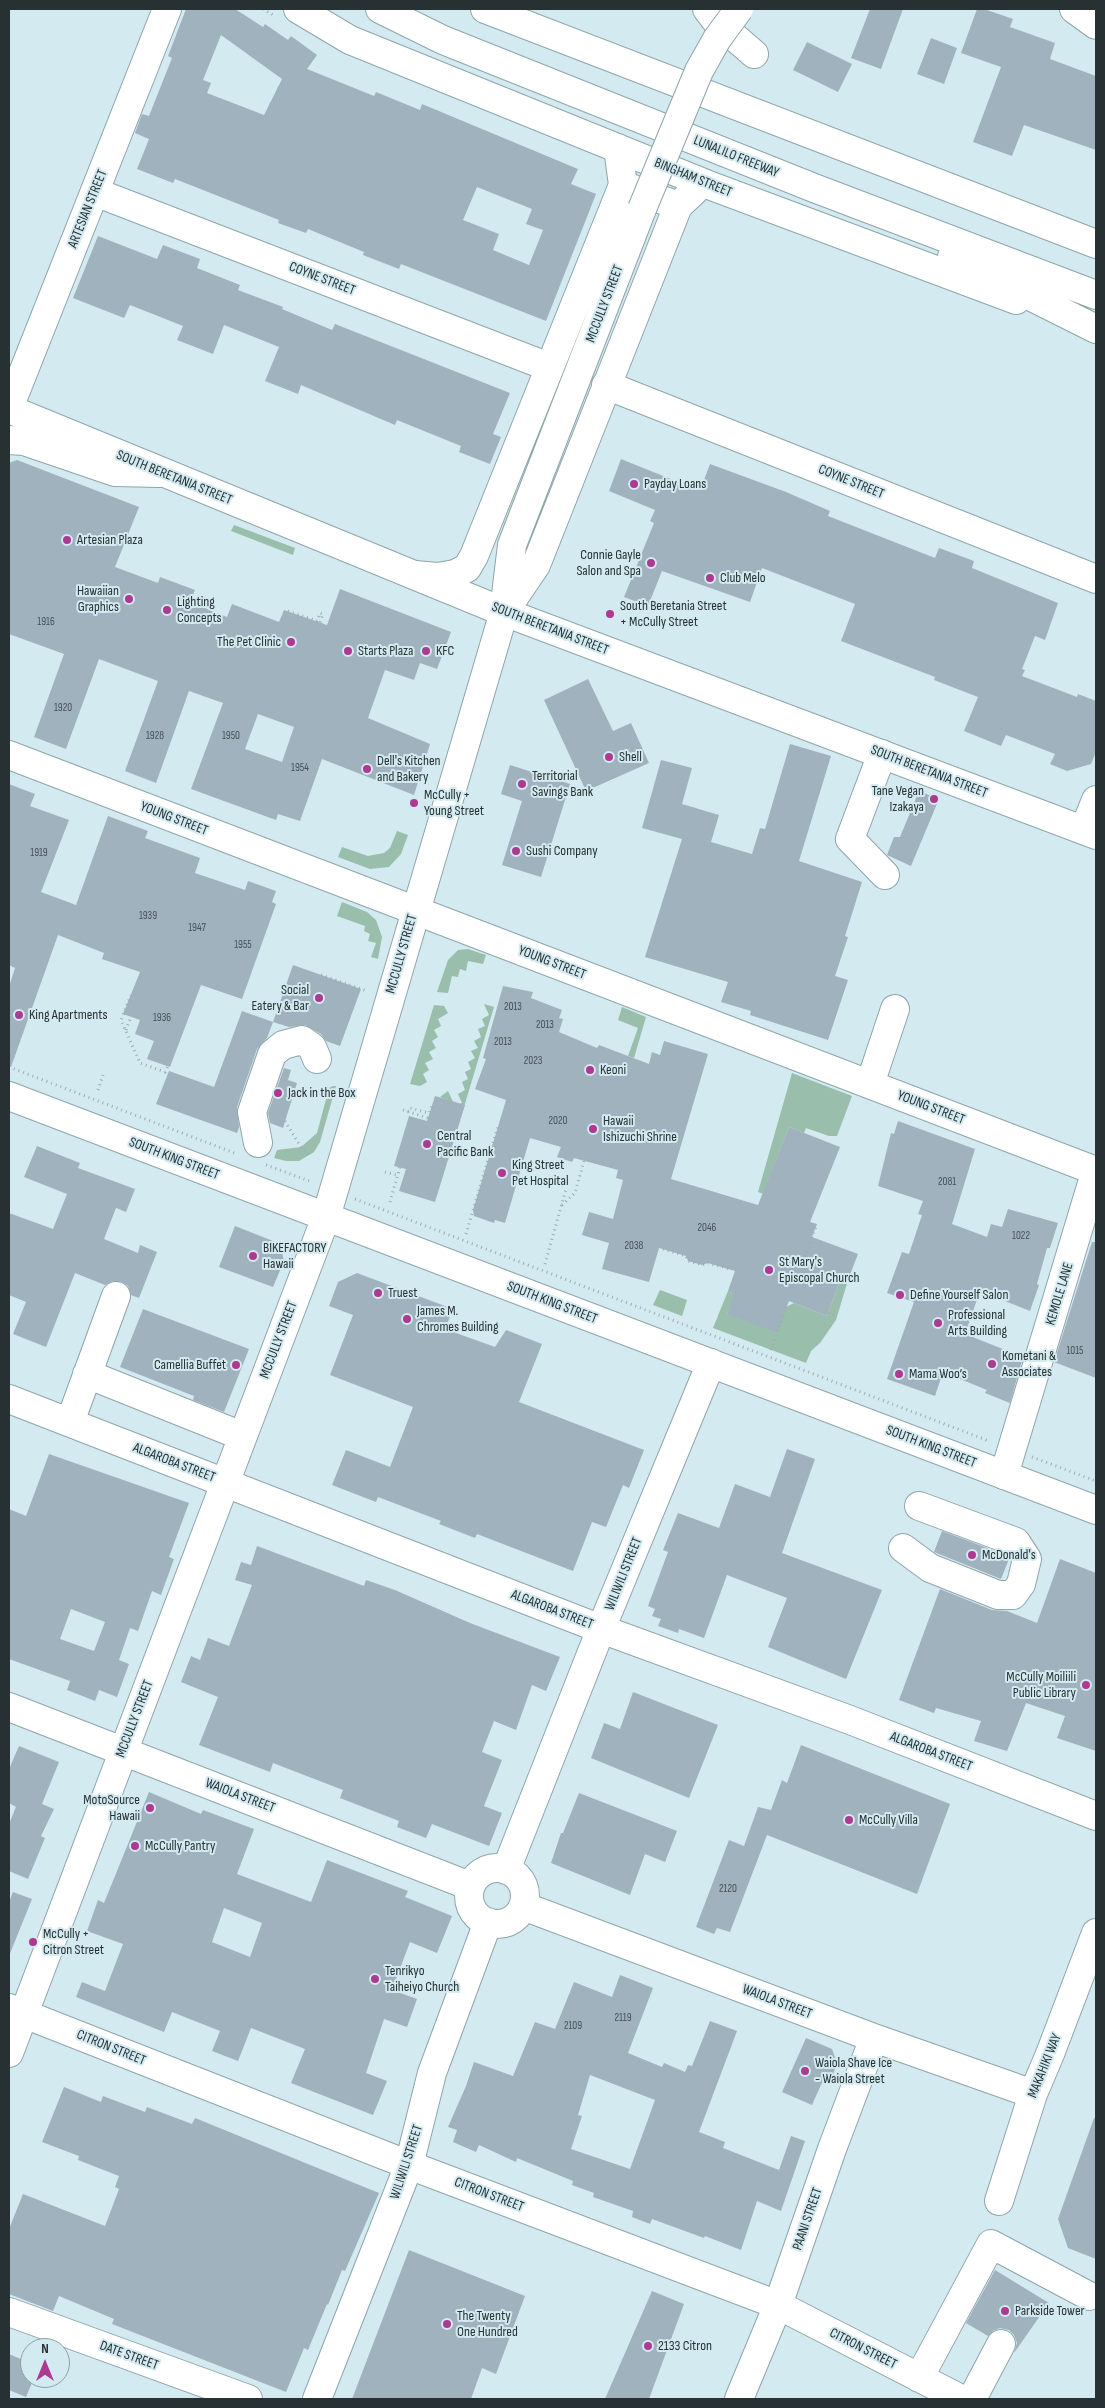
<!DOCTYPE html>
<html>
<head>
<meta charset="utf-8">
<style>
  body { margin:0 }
  #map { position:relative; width:1105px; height:2408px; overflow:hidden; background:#d2eaf0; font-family:"Sofia Sans Condensed",sans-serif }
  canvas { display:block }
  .frame { position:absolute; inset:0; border:10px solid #273133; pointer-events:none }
  .north { position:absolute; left:20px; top:2338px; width:50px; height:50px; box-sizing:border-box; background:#d2eaf0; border:1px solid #8ea0a4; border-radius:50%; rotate:0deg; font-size:14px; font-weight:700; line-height:20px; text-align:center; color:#273133 }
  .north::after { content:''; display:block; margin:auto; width:18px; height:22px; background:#ad3991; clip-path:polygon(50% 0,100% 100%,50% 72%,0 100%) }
</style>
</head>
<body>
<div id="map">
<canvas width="1105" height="2408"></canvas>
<div class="frame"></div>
<div class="north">N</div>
</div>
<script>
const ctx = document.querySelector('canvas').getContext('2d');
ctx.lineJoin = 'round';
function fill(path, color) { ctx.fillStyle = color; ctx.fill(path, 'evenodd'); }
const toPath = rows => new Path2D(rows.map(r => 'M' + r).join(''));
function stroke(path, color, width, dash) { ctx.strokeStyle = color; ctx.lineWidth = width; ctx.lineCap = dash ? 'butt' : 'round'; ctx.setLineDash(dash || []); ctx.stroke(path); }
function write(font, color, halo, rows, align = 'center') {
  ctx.font = font + ' "Sofia Sans Condensed",sans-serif'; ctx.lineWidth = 4; ctx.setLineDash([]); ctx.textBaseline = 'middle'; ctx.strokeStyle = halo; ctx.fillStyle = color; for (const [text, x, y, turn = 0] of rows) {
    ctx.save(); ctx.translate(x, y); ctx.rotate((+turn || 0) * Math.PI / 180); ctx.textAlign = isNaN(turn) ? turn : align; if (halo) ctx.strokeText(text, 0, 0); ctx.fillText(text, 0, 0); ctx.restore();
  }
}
fill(toPath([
  [234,525,295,548,293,555,231,531],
  [397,831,408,835,401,854,389,867,370,869,338,857,342,847,368,856,384,853,390,848],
  [342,902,367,912,376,920,382,937,378,959,371,957,376,943,368,941,370,934,364,931,365,926,337,916],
  [468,949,486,955,483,964,468,961,466,971,460,969,458,977,452,976,448,993,437,992,448,960,458,950],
  [484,1004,494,1007,461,1117,443,1112,447,1100,440,1097,448,1091,455,1106,462,1103,458,1094,465,1090,462,1082,468,1079,465,1072,471,1069,468,1062,475,1058,471,1051,478,1048,474,1041,481,1037,478,1029,485,1026,482,1019,489,1015],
  [434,1005,444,1006,448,1013,438,1019,441,1026,434,1030,438,1037,432,1041,436,1048,429,1052,433,1059,425,1063,429,1070,423,1074,427,1082,420,1086,410,1084],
  [622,1007,646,1017,634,1058,628,1056,638,1028,618,1020],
  [792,1073,852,1096,837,1136,829,1136,806,1128,804,1133,789,1127,763,1194,758,1192],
  [333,1086,336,1086,320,1142,314,1152,299,1161,286,1161,274,1158,277,1150,301,1147,317,1133,329,1088],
  [841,1278,848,1280,836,1320,820,1343,811,1351,806,1363,713,1328,728,1291,735,1294,727,1314,786,1307,794,1303,827,1316],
  [660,1290,687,1300,682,1316,653,1305]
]), '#99beac');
fill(toPath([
  [186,9,235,9,263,27,265,24,288,40,291,36,317,55,307,69,374,96,376,92,420,110,422,104,578,169,571,184,596,194,546,321,401,264,399,269,363,255,364,252,308,229,306,233,278,223,279,220,175,179,173,183,137,169,149,139,135,133,142,114,149,116,172,58,168,56],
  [221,35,282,79,264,115,207,93,211,83,203,80],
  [477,187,532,209,526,224,543,230,529,265,493,250,499,234,463,220],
  [870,9,903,9,881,69,851,58],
  [977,9,984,9,1013,19,1010,27,1055,43,1050,59,1096,76,1096,150,1024,125,1012,156,973,142,1001,67,961,53],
  [931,38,957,48,944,84,917,74],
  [807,42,852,64,838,92,793,70],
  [98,236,157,259,163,245,200,259,197,268,240,285,238,290,283,307,282,309,332,330,335,324,510,393,493,434,501,437,490,464,459,452,461,446,397,420,395,425,301,385,298,394,265,381,279,347,224,325,213,354,177,340,183,326,130,305,124,318,73,298],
  [621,459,693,488,695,486,701,488,710,464,786,492,830,511,828,516,935,558,939,548,974,561,972,568,1058,603,1045,640,1035,636,1022,669,1025,670,1022,676,1077,697,1078,694,1096,701,1096,752,1091,764,1067,771,1050,764,1055,754,1006,735,1001,746,964,731,978,697,934,680,935,677,841,641,855,604,762,568,750,602,662,571,648,606,624,597,654,523,650,521,655,510,609,491],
  [17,460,139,507,115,567,158,583,160,577,195,590,190,602,227,617,232,604,279,622,284,610,327,625,340,589,451,632,437,669,420,663,414,680,385,670,368,718,430,744,414,795,322,759,300,821,278,814,276,820,191,789,223,703,189,691,156,783,125,771,158,681,99,659,66,749,34,737,64,654,9,634,9,463],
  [258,714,294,727,282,762,245,749],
  [588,679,613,731,631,723,649,763,586,791,544,700],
  [790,744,831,756,799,861,862,882,845,936,848,937,835,976,848,980,828,1040,750,1015,751,1011,721,1002,728,982,645,957,682,839,642,828,661,760,692,768,682,804,719,815,711,842,752,854,760,828,765,829],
  [510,765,570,784,541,877,502,865,522,801,501,794],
  [9,784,35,794,30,806,69,820,41,892,76,905,108,816,148,831,145,838,200,858,195,873,245,890,248,881,276,891,272,902,276,904,242,999,201,985,170,1067,147,1059,154,1041,135,1034,140,1020,123,1014,140,972,102,959,104,953,58,935,11,1067,9,1066,9,987,15,968,9,965],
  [919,791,939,799,911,866,887,855,894,837,900,837],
  [293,965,361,989,340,1046,326,1041,321,1034,305,1025,289,1027,273,1022,267,1038,257,1049,237,1107,239,1127,237,1133,156,1104,169,1071,214,1087,242,1011,273,1022],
  [503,986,533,992,531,998,562,1010,559,1018,563,1019,559,1032,597,1048,599,1045,649,1064,652,1052,660,1055,664,1041,708,1054,671,1179,758,1205,789,1127,840,1147,810,1222,817,1224,812,1237,858,1254,848,1280,841,1278,827,1316,789,1301,777,1333,727,1314,734,1294,728,1291,735,1271,708,1263,702,1265,688,1261,686,1256,659,1248,649,1282,602,1269,609,1243,582,1235,589,1212,613,1219,623,1180,616,1178,618,1170,574,1158,572,1162,557,1157,561,1147,530,1138,505,1223,495,1220,494,1223,474,1216,473,1210,506,1100,475,1089,486,1059,483,1058],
  [284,1068,291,1070,288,1080,297,1083,283,1128,270,1123,268,1113],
  [435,1096,465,1105,435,1202,399,1191,406,1169,394,1166,409,1116,427,1121],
  [898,1121,975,1149,952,1224,987,1237,991,1224,1002,1227,1008,1209,1058,1223,1050,1248,1047,1248,1037,1284,1039,1285,1030,1311,980,1291,965,1334,1023,1357,1010,1403,985,1393,987,1390,943,1372,935,1396,887,1379,914,1302,887,1293,902,1252,909,1254,922,1215,918,1214,923,1201,878,1186,891,1133,894,1134],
  [37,1146,80,1163,78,1168,135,1189,126,1212,116,1208,104,1239,138,1253,140,1245,157,1252,139,1298,131,1295,128,1286,122,1282,113,1281,105,1285,75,1273,46,1347,13,1334,26,1302,9,1295,9,1213,53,1229,67,1194,24,1177],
  [235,1226,273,1241,281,1249,284,1261,273,1287,219,1267],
  [1092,1242,1096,1242,1096,1378,1054,1362],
  [357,1273,453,1309,445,1329,495,1347,506,1330,542,1344,519,1402,644,1450,629,1488,623,1485,606,1527,592,1522,573,1571,477,1534,475,1538,439,1524,441,1521,378,1497,376,1502,332,1485,346,1450,390,1467,413,1407,330,1375,353,1315,329,1306,338,1282],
  [143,1309,249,1349,224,1412,193,1400,194,1396,120,1367],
  [787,1449,815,1459,782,1553,882,1590,846,1679,768,1647,787,1598,727,1575,704,1638,679,1629,678,1633,658,1626,661,1619,652,1616,655,1609,648,1606,668,1552,663,1550,678,1513,719,1528,735,1484,770,1497],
  [49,1454,189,1503,169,1557,174,1559,161,1595,152,1591,138,1631,130,1628,119,1660,129,1664,117,1697,99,1690,95,1701,67,1690,70,1681,9,1659,9,1509,26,1516],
  [71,1609,105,1622,94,1651,60,1639],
  [942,1531,1006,1555,1009,1559,1001,1579,934,1552],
  [257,1546,364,1586,366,1580,395,1590,470,1623,560,1657,546,1691,532,1685,516,1730,494,1721,482,1752,502,1760,484,1806,502,1813,489,1846,432,1824,426,1838,397,1827,399,1821,340,1798,343,1790,273,1763,270,1772,199,1745,218,1697,181,1682,191,1656,200,1660,208,1638,229,1646,252,1585,235,1580,241,1562,251,1565],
  [1060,1559,1096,1573,1096,1751,1057,1738,1065,1716,1026,1703,1007,1751,974,1741,981,1721,936,1708,934,1713,899,1700,940,1589,992,1610,1007,1611,1037,1623],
  [633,1692,718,1725,689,1798,591,1758,604,1723,620,1729],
  [801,1745,950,1804,917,1894,767,1835,730,1932,717,1928,714,1934,696,1927,729,1840,744,1846,758,1807,771,1810,782,1780,787,1783],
  [19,1746,59,1762,42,1804,54,1809,41,1836,45,1838,28,1879,9,1871,9,1824,16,1807,9,1803,9,1769],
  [149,1792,201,1814,203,1810,254,1829,237,1874,311,1902,327,1860,408,1891,405,1897,452,1916,437,1953,410,1942,392,1990,417,1999,407,2027,384,2019,366,2073,387,2081,373,2115,291,2083,305,2049,251,2028,238,2061,212,2051,220,2031,172,2012,164,2032,76,1997,82,1982,105,1991,123,1944,87,1931,98,1900,104,1903],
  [224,1908,262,1923,250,1957,212,1942],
  [579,1793,677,1831,665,1862,645,1854,630,1895,551,1863,561,1833,563,1833],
  [13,1892,32,1899,9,1956,9,1902],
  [620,1975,653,1988,628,2053,662,2067,664,2063,685,2072,688,2065,692,2066,710,2021,737,2031,699,2132,725,2142,723,2148,779,2170,791,2136,805,2141,781,2211,757,2201,741,2250,705,2236,704,2238,652,2219,650,2224,632,2217,633,2211,593,2197,594,2193,572,2185,573,2181,517,2158,516,2162,479,2145,476,2152,453,2142,457,2130,448,2127,466,2086,474,2062,513,2076,535,2022,555,2029,574,1982,612,1997],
  [590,2075,655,2100,630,2169,571,2149,582,2116,578,2115],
  [806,2038,832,2049,837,2063,832,2078,825,2076,812,2105,782,2092],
  [64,2087,101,2102,103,2096,145,2112,147,2107,192,2124,195,2118,379,2193,345,2271,342,2270,328,2305,327,2304,308,2350,304,2348,286,2392,112,2324,114,2319,59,2296,53,2311,9,2294,9,2229,23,2194,105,2226,119,2189,115,2187,119,2176,78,2160,79,2156,42,2142],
  [1094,2118,1096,2118,1096,2259,1068,2248,1058,2219],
  [409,2250,525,2296,496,2374,482,2368,471,2399,352,2399],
  [995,2270,1049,2303,1014,2353,1017,2343,1014,2335,1009,2330,1000,2328,993,2331,988,2336,966,2323],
  [652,2291,684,2304,649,2399,605,2399],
  [9,2354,30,2363,30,2378,34,2378,26,2397,9,2390]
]), '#a1b2bf');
const minor = toPath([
  [298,9,350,40,706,184,1016,300],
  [707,9,717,22,754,54],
  [1074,9,1096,25],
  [95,192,549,367],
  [606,385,1096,579],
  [9,408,167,9],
  [9,440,24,441,115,472,160,473],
  [414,575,438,577,455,574,467,568,474,556,623,185,618,148],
  [504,611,512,545,642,209],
  [504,612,536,565,678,206,694,191],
  [882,754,850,839,885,875],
  [9,755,1096,1171],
  [1084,830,1096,800],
  [870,1084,895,1009],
  [258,1143,252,1112,272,1054,283,1045,302,1040,312,1047,317,1059],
  [87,1374,242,1436],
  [9,1399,601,1629,850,1720,1096,1816],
  [70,1422,116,1296],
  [1004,1475,1096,1170],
  [903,1548,930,1568,998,1595,1013,1595,1021,1584,1027,1559,1016,1542,919,1506],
  [9,1707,470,1886],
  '469 1896a28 28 0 1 1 56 0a28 28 0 1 1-56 0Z',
  [506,1870,601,1629,711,1363],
  [523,1906,874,2038,1033,2094],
  [9,2008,409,2165,778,2305,961,2399],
  [999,2201,1033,2094,1050,2054,1096,1933],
  [9,2312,248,2399],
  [919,2378,991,2244,1089,2296],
  [317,2399,409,2165,432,2073,488,1922],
  [739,2399,778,2305,832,2149,874,2038],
  [972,2399,1001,2344]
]);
const major = toPath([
  [623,185,678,206],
  [9,409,504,612,1096,835],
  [9,1096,1096,1510],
  [9,2053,326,1217,504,612]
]);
const highway = toPath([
  [380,9,443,40,814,188,1096,295],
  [485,9,1096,244],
  [952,257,1096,329]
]);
stroke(minor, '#8ea5aa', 30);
stroke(major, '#8ea5aa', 30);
stroke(highway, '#8ea5aa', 30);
stroke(toPath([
  [263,9,275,16],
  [288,611,317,621,320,613,323,614,320,623],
  [321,975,367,991],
  [131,995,121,1020,140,1063,165,1072,168,1066],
  [126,1030,131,1017],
  [9,1067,237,1154],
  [98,1090,103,1075],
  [403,1110,428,1118],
  [408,1112,410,1108,429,1113,432,1106],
  [285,1121,301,1147,310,1156],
  [266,1165,312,1182],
  [385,1172,397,1175],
  [355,1199,989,1441],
  [390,1202,400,1167],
  [562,1205,575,1193,584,1161],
  [466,1234,498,1126],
  [663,1249,686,1256,688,1261,702,1265,708,1263,730,1269],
  [805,1255,814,1258],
  [545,1264,566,1189],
  [801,1266,817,1224],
  [828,1313,837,1316],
  [771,1350,786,1307],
  [1032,1457,1096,1481]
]), '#9aaeb2', 3, [1, 4]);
stroke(minor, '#fff', 28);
stroke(major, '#fff', 28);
stroke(highway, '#fff', 28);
const minorBridge = toPath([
  [642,209,699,71,717,39,739,9]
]);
stroke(minorBridge, '#8ea5aa', 30, []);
stroke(minorBridge, '#fff', 28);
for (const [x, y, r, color] of [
  [634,484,5,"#ad3991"],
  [67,540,5,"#ad3991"],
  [651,563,5,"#ad3991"],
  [710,578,5,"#ad3991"],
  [129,599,5,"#ad3991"],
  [167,610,5,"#ad3991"],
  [610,614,5,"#ad3991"],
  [291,642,5,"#ad3991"],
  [348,651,5,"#ad3991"],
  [426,651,5,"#ad3991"],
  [609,757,5,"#ad3991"],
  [367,769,5,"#ad3991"],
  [522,784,5,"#ad3991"],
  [934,799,5,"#ad3991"],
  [414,803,5,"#ad3991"],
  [516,851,5,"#ad3991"],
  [319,998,5,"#ad3991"],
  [19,1015,5,"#ad3991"],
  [590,1070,5,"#ad3991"],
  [278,1093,5,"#ad3991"],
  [593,1129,5,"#ad3991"],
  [427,1144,5,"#ad3991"],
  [502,1173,5,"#ad3991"],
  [253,1256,5,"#ad3991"],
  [769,1270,5,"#ad3991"],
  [378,1293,5,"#ad3991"],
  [900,1295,5,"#ad3991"],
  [407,1319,5,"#ad3991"],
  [938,1323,5,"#ad3991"],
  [992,1364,5,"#ad3991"],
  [236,1365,5,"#ad3991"],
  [899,1374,5,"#ad3991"],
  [972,1555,5,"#ad3991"],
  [1086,1685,5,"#ad3991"],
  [150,1808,5,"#ad3991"],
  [849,1820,5,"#ad3991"],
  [135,1846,5,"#ad3991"],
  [33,1942,5,"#ad3991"],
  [375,1979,5,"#ad3991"],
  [805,2071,5,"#ad3991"],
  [1005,2311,5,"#ad3991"],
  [447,2324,5,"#ad3991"],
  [648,2346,5,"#ad3991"]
]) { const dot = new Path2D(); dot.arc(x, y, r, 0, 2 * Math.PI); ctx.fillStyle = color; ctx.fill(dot); stroke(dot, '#d2eaf0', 2); }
write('11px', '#465156', null, [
  ["1916",46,622],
  ["1920",63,708],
  ["1928",155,736],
  ["1950",231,736],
  ["1954",300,768],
  ["1919",39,853],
  ["1939",148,916],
  ["1947",197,928],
  ["1955",243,945],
  ["2013",513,1007],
  ["1936",162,1018],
  ["2013",545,1025],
  ["2013",503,1042],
  ["2023",533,1061],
  ["2020",558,1121],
  ["2081",947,1182],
  ["2046",707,1228],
  ["1022",1021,1236],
  ["2038",634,1246],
  ["1015",1075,1351],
  ["2120",728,1889],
  ["2119",623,2018],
  ["2109",573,2026]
]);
write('14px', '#273133', '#d2eaf0', [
  ["LUNALILO FREEWAY",736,157,22],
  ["BINGHAM STREET",693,178,22],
  ["ARTESIAN STREET",88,209,-68],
  ["COYNE STREET",322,279,21],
  ["MCCULLY STREET",605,304,-69],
  ["SOUTH BERETANIA STREET",174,478,22],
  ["COYNE STREET",851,482,22],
  ["SOUTH BERETANIA STREET",550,629,21],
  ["SOUTH BERETANIA STREET",929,772,21],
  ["YOUNG STREET",174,819,21],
  ["MCCULLY STREET",402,954,-74],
  ["YOUNG STREET",552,963,21],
  ["YOUNG STREET",931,1108,21],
  ["SOUTH KING STREET",174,1159,21],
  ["KEMOLE LANE",1060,1294,-73],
  ["SOUTH KING STREET",552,1303,21],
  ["MCCULLY STREET",279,1340,-69],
  ["SOUTH KING STREET",931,1447,21],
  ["ALGAROBA STREET",174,1463,21],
  ["WILIWILI STREET",624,1574,-68],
  ["ALGAROBA STREET",552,1610,21],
  ["MCCULLY STREET",135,1719,-69],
  ["ALGAROBA STREET",931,1752,21],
  ["WAIOLA STREET",240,1796,21],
  ["WAIOLA STREET",777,2002,21],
  ["CITRON STREET",111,2048,22],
  ["MAKAHIKI WAY",1045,2066,-68],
  ["WILIWILI STREET",407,2162,-72],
  ["CITRON STREET",489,2195,21],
  ["PAANI STREET",808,2219,-71],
  ["CITRON STREET",863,2349,27],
  ["DATE STREET",129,2356,20]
]);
write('14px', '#273133', '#d2eaf0', [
  ["Payday Loans",644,484],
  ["Artesian Plaza",77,540],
  ["Connie Gayle",641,555,"right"],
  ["Salon and Spa",641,571,"right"],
  ["Club Melo",720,578],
  ["Hawaiian",119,591,"right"],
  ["Graphics",119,607,"right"],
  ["Lighting",177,602],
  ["Concepts",177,618],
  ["South Beretania Street",620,606],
  ["+ McCully Street",620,622],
  ["The Pet Clinic",281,642,"right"],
  ["Starts Plaza",358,651],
  ["KFC",436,651],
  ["Shell",619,757],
  ["Dell's Kitchen",377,761],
  ["and Bakery",377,777],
  ["Territorial",532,776],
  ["Savings Bank",532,792],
  ["Tane Vegan",924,791,"right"],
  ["Izakaya",924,807,"right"],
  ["McCully +",424,795],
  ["Young Street",424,811],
  ["Sushi Company",526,851],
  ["Social",309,990,"right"],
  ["Eatery & Bar",309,1006,"right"],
  ["King Apartments",29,1015],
  ["Keoni",600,1070],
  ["Jack in the Box",288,1093],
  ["Hawaii",603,1121],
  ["Ishizuchi Shrine",603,1137],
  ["Central",437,1136],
  ["Pacific Bank",437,1152],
  ["King Street",512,1165],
  ["Pet Hospital",512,1181],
  ["BIKEFACTORY",263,1248],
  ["Hawaii",263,1264],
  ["St Mary's",779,1262],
  ["Episcopal Church",779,1278],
  ["Truest",388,1293],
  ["Define Yourself Salon",910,1295],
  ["James M.",417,1311],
  ["Chromes Building",417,1327],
  ["Professional",948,1315],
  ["Arts Building",948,1331],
  ["Kometani &",1002,1356],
  ["Associates",1002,1372],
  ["Camellia Buffet",226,1365,"right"],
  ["Mama Woo’s",909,1374],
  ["McDonald's",982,1555],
  ["McCully Moiliili",1076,1677,"right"],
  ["Public Library",1076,1693,"right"],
  ["MotoSource",140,1800,"right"],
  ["Hawaii",140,1816,"right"],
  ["McCully Villa",859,1820],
  ["McCully Pantry",145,1846],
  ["McCully +",43,1934],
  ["Citron Street",43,1950],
  ["Tenrikyo",385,1971],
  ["Taiheiyo Church",385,1987],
  ["Waiola Shave Ice",815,2063],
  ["- Waiola Street",815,2079],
  ["Parkside Tower",1015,2311],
  ["The Twenty",457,2316],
  ["One Hundred",457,2332],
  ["2133 Citron",658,2346]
], 'left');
</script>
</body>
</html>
